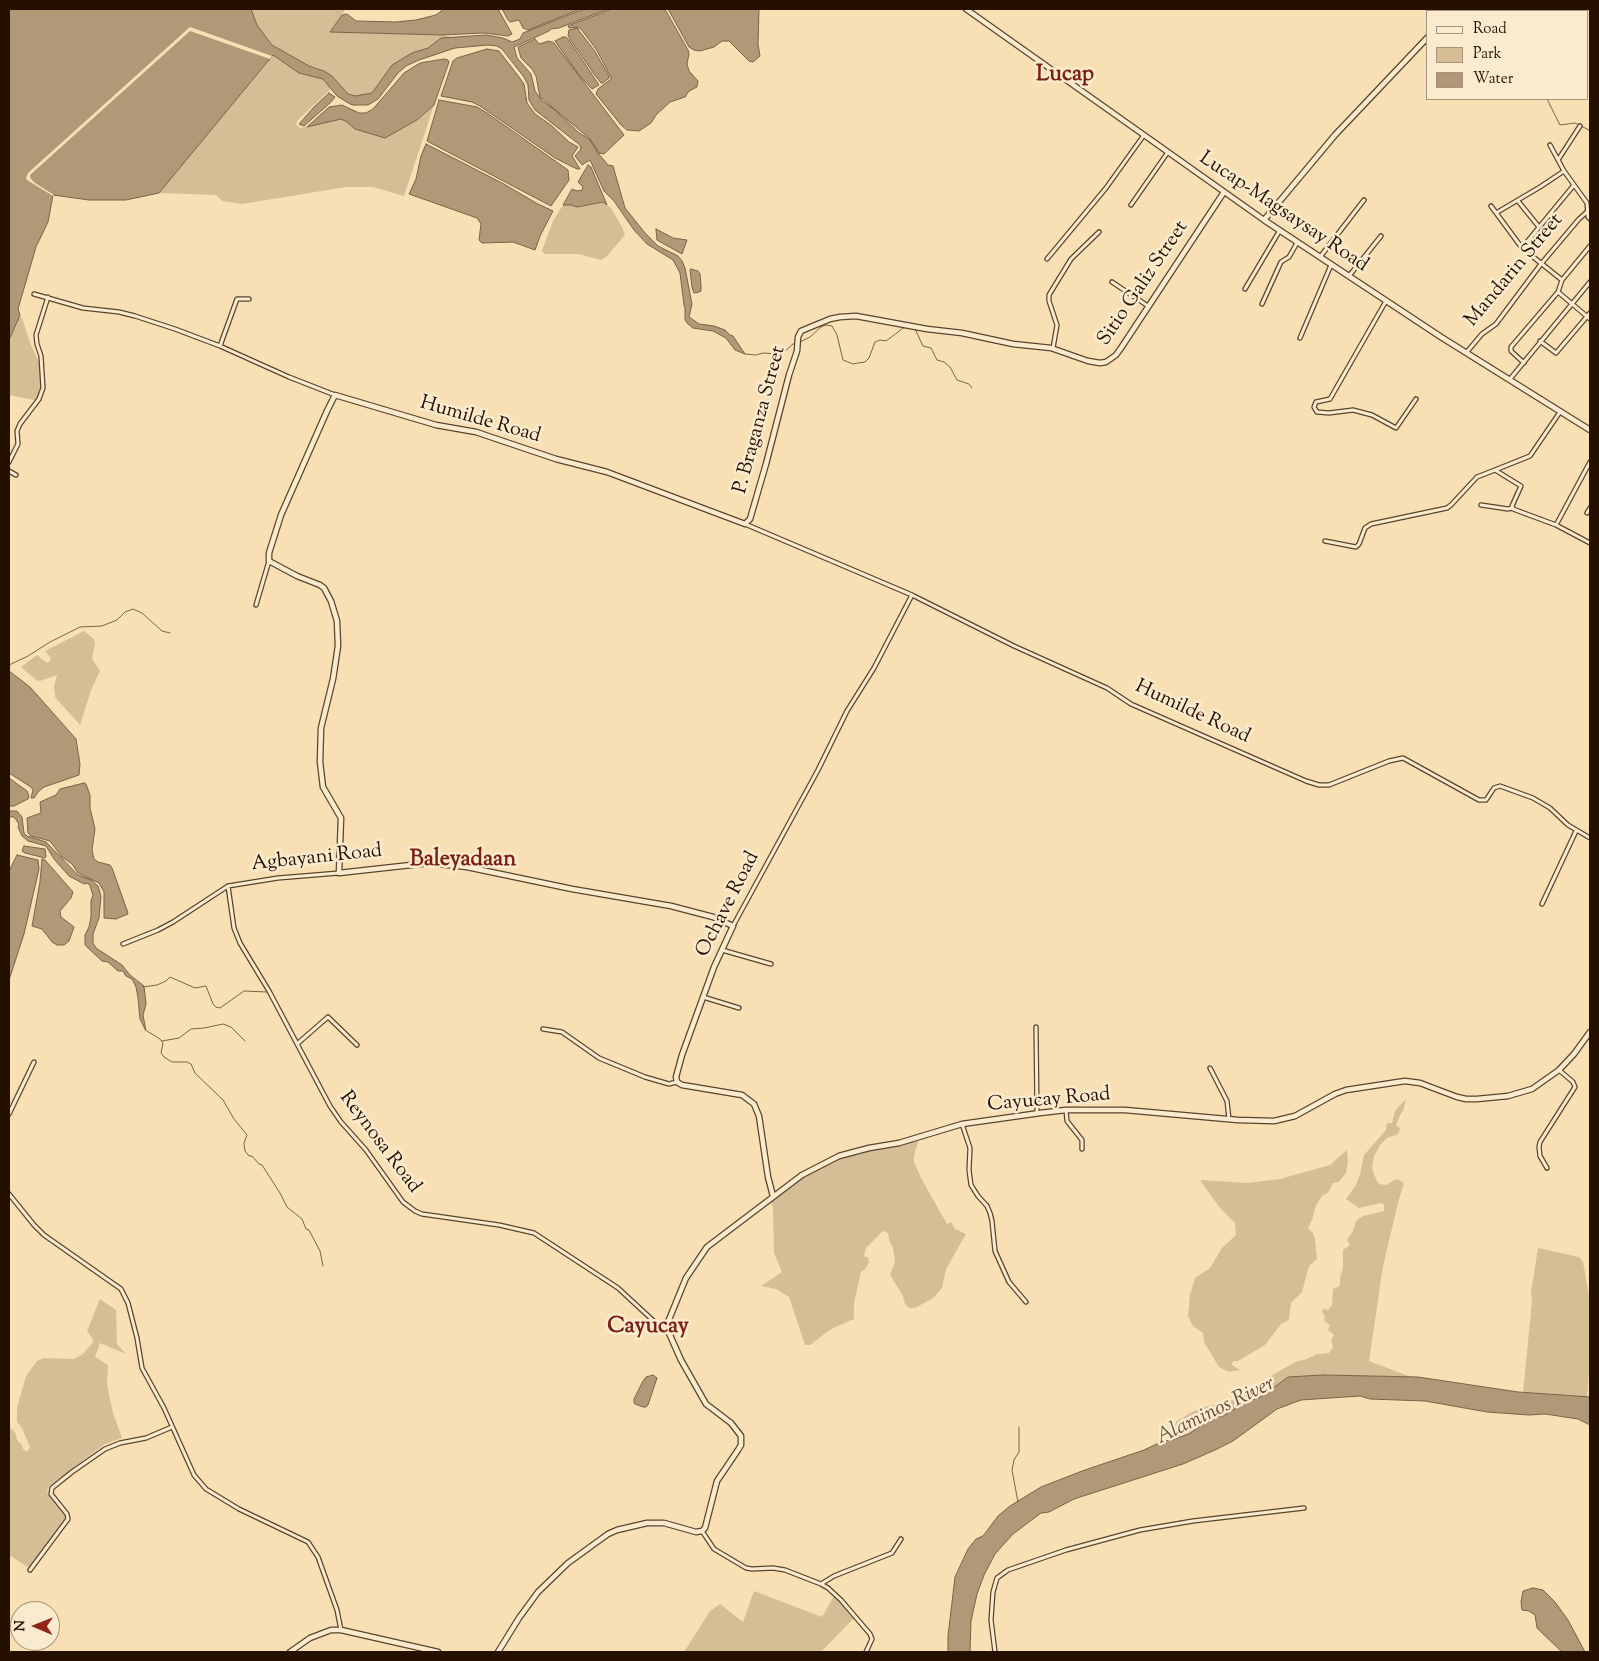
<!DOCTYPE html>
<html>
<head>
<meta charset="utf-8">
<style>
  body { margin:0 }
  #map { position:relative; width:1599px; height:1661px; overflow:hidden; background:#f9e0b4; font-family:"Sorts Mill Goudy",serif }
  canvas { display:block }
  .frame { position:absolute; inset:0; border:10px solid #251000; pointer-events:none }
  .legend { position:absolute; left:1426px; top:10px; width:162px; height:90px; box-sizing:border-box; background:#fbebce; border:1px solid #a5937c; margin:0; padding:6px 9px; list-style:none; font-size:15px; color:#251000 }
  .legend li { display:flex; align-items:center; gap:10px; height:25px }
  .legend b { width:25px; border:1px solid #a5937c }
  .north { position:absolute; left:10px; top:1601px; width:50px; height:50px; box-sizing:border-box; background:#fbebce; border:1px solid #a5937c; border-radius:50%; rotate:271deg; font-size:14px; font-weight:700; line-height:20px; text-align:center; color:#251000 }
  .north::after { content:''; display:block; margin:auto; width:18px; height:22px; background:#8f2418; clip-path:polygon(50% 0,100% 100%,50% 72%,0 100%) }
</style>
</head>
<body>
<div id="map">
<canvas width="1599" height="1661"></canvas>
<div class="frame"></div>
<ul class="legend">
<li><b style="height:6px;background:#fbebce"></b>Road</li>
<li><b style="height:14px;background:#d5bd95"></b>Park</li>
<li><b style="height:14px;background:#b19977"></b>Water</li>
</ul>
<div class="north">N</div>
</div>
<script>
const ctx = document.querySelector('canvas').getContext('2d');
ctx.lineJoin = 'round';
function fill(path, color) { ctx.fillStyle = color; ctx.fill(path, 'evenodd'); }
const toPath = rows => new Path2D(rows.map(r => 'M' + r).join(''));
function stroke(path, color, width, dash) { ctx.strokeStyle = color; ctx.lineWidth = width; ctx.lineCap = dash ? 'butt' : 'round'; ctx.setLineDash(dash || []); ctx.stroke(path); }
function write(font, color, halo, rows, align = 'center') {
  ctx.font = font + ' "Sorts Mill Goudy",serif'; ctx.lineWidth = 5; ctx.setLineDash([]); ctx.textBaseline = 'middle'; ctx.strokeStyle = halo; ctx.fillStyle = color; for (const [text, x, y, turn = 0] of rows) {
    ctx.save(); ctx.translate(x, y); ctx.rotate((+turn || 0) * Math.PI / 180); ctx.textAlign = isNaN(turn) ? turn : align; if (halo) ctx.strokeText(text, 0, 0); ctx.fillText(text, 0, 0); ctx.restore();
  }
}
fill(toPath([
  [251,9,345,10,330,32,443,35,451,37,441,38,428,48,412,53,401,60,392,65,372,93,355,96,348,94,332,76,317,68,309,66,272,45,257,25],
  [273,55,299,73,323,79,332,88,298,120,296,124,300,128,341,119,347,121,355,129,385,138,418,120,434,105,404,196,373,187,346,187,242,204,222,201,216,195,159,193],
  [603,202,611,208,622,227,625,235,606,257,601,260,578,254,545,254,542,251,553,221,563,205,571,205,577,207],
  [9,310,22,318,30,343,42,368,44,380,39,398,34,400,9,395],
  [84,631,94,639,95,643,92,659,100,671,91,690,80,725,55,697,54,686,57,675,40,681,36,680,21,667,37,655,47,663,50,661,51,658,45,651],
  [1406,1099,1403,1111,1400,1115,1396,1125,1400,1128,1398,1134,1387,1138,1380,1145,1374,1156,1372,1168,1375,1177,1379,1184,1386,1185,1397,1179,1404,1183,1398,1203,1383,1266,1369,1361,1411,1377,1323,1375,1288,1377,1261,1397,1246,1402,1223,1416,1214,1417,1189,1434,1168,1441,1169,1435,1177,1421,1190,1413,1204,1407,1229,1401,1245,1395,1263,1384,1271,1376,1295,1362,1307,1359,1317,1354,1329,1353,1333,1347,1331,1340,1334,1335,1328,1330,1330,1325,1324,1321,1325,1316,1322,1312,1323,1309,1328,1310,1332,1305,1333,1289,1340,1286,1340,1278,1343,1268,1343,1250,1350,1245,1347,1240,1353,1231,1356,1221,1363,1216,1384,1211,1384,1205,1381,1203,1359,1208,1346,1199,1356,1185,1360,1174,1364,1155,1386,1130,1387,1123,1392,1123,1395,1111],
  [920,1135,914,1156,914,1162,921,1178,947,1224,951,1222,955,1229,966,1234,946,1269,942,1288,933,1298,915,1308,909,1308,905,1304,903,1296,890,1275,895,1262,893,1248,889,1240,888,1233,883,1231,866,1248,864,1256,868,1258,869,1262,866,1268,861,1272,854,1303,854,1319,831,1329,810,1345,805,1345,789,1297,776,1289,761,1286,782,1272,774,1253,773,1207,768,1198,790,1180,824,1161,846,1153,878,1147],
  [1347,1150,1348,1161,1346,1173,1339,1182,1333,1183,1328,1193,1323,1195,1316,1205,1312,1220,1308,1228,1313,1233,1315,1239,1317,1259,1309,1266,1302,1292,1291,1303,1289,1320,1281,1324,1265,1345,1238,1361,1233,1361,1232,1365,1240,1370,1229,1372,1219,1367,1204,1342,1203,1333,1193,1326,1188,1316,1190,1295,1195,1278,1210,1268,1222,1248,1236,1235,1235,1223,1220,1208,1200,1180,1247,1183,1280,1179,1330,1165],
  [1538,1248,1579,1257,1583,1262,1590,1302,1590,1359,1587,1397,1523,1393,1532,1301,1531,1293],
  [100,1299,116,1310,117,1344,126,1354,100,1343,95,1357,108,1365,107,1384,113,1413,122,1438,105,1444,49,1486,47,1491,49,1495,64,1513,66,1518,62,1524,29,1568,9,1555,9,1428,13,1430,16,1434,17,1440,22,1445,23,1449,27,1452,30,1447,22,1428,17,1422,17,1408,26,1376,37,1361,44,1358,74,1359,83,1354,94,1341,87,1331],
  [754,1591,822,1617,834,1596,854,1618,821,1652,684,1652,710,1611,720,1604,743,1622]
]), '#d5bd95');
const water = toPath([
  [9,9,251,9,257,25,272,45,309,66,324,71,332,76,348,94,355,96,372,93,392,65,412,53,428,48,441,38,486,35,503,38,512,42,520,39,523,33,584,9,608,9,559,28,551,29,549,31,514,47,517,58,531,74,535,91,542,101,555,110,578,132,590,140,598,153,608,165,613,166,625,208,645,233,658,246,678,256,682,261,685,268,692,304,689,317,699,324,714,326,725,330,730,335,733,336,745,354,735,350,726,338,713,331,693,328,688,324,685,320,685,308,684,305,680,273,673,260,647,244,634,230,614,201,604,191,590,160,582,165,575,156,581,149,580,145,535,110,529,100,528,85,524,77,502,49,497,46,488,45,455,48,419,60,406,66,398,73,378,99,368,105,352,105,345,101,337,96,323,79,299,73,273,55,159,193,126,200,89,200,53,195,48,222,36,247,18,309,20,315,9,340,9,9],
  [444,9,498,9,512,34,508,36,484,33,443,35,330,32,342,15,347,14,356,21,396,22,416,20,436,15,444,9],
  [502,9,580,9,528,30,523,28,519,20,510,22,508,20,502,9],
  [612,9,663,9,666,11,688,50,689,54,687,64,689,71,698,81,697,87,689,91,685,97,670,102,656,115,651,123,639,131,627,130,621,125,596,94,598,89,611,79,611,77,596,49,581,29,577,27,569,28,568,26,612,9],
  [668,9,759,9,758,44,760,56,753,62,749,61,729,41,722,41,714,47,700,51,694,50,689,47,668,9],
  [577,28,594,50,609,76,609,78,603,83,601,83,594,74,568,36,569,30,577,28],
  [563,37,566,37,569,40,599,85,592,89,579,75,555,41,563,37],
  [535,39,539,44,549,41,554,43,624,135,604,154,599,153,590,139,540,97,536,76,532,69,521,58,518,47,535,39],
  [487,49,499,51,519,77,524,84,527,103,535,114,552,126,569,142,578,147,572,156,580,169,577,169,555,158,480,106,472,102,441,96,453,61,457,58,487,49],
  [444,59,448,60,449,62,434,105,417,120,385,138,355,129,347,122,341,119,307,127,329,107,342,105,359,113,366,113,373,109,404,73,420,63,444,59],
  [329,93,335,97,330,103,304,126,299,124,314,107,329,93],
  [439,100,477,107,487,113,568,170,569,180,551,206,427,141,439,100],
  [426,144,502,183,538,204,553,211,540,236,535,250,513,242,482,243,479,240,481,224,477,218,409,194,416,179,421,156,426,144],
  [588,165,591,167,607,205,603,202,577,207,571,205,563,205,572,189,577,191,582,190,583,187,578,182,588,165],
  [656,229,673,238,687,240,682,254,657,240,656,229],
  [691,269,698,271,700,274,701,285,701,291,699,292,694,293,692,287,690,270,691,269],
  [9,671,30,687,76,739,80,764,79,775,44,787,38,792,34,798,31,798,33,790,31,787,9,773,9,671],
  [9,778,27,791,29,796,28,799,14,806,9,806,9,778],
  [84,783,86,784,90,795,90,808,95,829,92,850,94,859,98,862,110,865,112,868,127,910,128,914,116,919,104,918,104,892,99,883,78,873,72,864,62,857,50,841,31,836,28,833,27,818,41,813,40,802,56,795,60,789,84,783],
  [9,811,17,811,22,817,24,833,27,836,46,842,78,875,91,880,98,886,101,896,99,918,93,934,93,943,96,948,122,965,130,975,144,986,146,1004,143,1015,146,1031,140,1019,138,998,136,987,132,979,126,976,123,971,118,971,108,962,102,961,85,945,85,935,89,927,91,917,91,901,93,895,90,886,88,883,84,884,69,876,54,859,46,846,28,841,22,836,18,827,19,824,14,817,9,817,9,811],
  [24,846,45,849,46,856,45,858,25,853,22,851,24,846],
  [17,855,38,860,39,869,24,934,9,980,9,871,17,855],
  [42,859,45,860,73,892,71,898,60,911,61,917,74,927,69,941,64,945,57,945,52,942,42,929,32,926,40,882,42,859],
  [653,1375,657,1378,648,1405,646,1407,643,1407,635,1404,634,1403,634,1399,643,1381,646,1377,653,1375],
  [1323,1375,1418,1377,1518,1392,1590,1397,1590,1425,1578,1419,1545,1414,1529,1415,1487,1412,1425,1401,1370,1399,1360,1396,1301,1400,1277,1409,1233,1441,1215,1450,1183,1464,1074,1499,1049,1512,1041,1513,1013,1534,995,1554,984,1575,977,1594,971,1621,970,1652,948,1652,948,1636,955,1577,968,1549,976,1539,983,1536,998,1516,1010,1506,1041,1487,1082,1471,1144,1450,1161,1442,1175,1439,1189,1434,1214,1417,1223,1416,1246,1402,1261,1397,1288,1377,1323,1375],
  [1533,1588,1543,1590,1555,1602,1568,1620,1585,1652,1562,1652,1537,1628,1535,1615,1529,1611,1522,1610,1521,1602,1523,1591,1533,1588]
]);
fill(water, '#b19977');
stroke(water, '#796247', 1);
fill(toPath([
  [190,27,272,56,270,59,190,31,30,175,31,179,35,183,54,195,53,196,27,180,26,178,28,173]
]), '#f9e0b4');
stroke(toPath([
  [1528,9,1529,11],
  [1547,99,1560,125,1575,123,1589,130,1590,133],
  [915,329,923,346,931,348,937,360,944,362,950,367,957,380,969,384,972,388],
  [800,342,810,337,821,327,826,325,832,326,837,335,843,360,853,364,858,363,865,362,869,358,875,342,880,340,886,341,906,326],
  [745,354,756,355,763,353,778,354,784,352,793,344,796,343],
  [9,665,28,656,50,642,80,627,102,626,117,620,125,612,133,609,142,613,162,631,170,633],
  [143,987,157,985,166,981,170,977,195,988,206,986,213,1004,216,1007,220,1008,244,991,267,992],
  [147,1031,160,1039,163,1043,161,1053,164,1057,172,1062,187,1062,191,1064,195,1073,223,1100,234,1119,247,1135,244,1143,245,1151,249,1156,252,1156,259,1164,262,1165,280,1193,287,1207,302,1219,306,1229,309,1230,320,1251,323,1266],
  [162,1041,179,1038,191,1029,204,1028,223,1024,231,1027,245,1041],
  [1018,1502,1012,1470,1014,1460,1019,1452,1019,1427]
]), '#796247', 1);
const minor = toPath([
  [1447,9,1449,11],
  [1550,145,1564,171,1587,203,1588,217,1590,219],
  [1558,160,1580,126],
  [1518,201,1539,227],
  [1131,205,1168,152],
  [1491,206,1522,248,1562,280],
  [1496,213,1540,187,1564,171],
  [1522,248,1574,185],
  [1320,257,1364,200],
  [1047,259,1106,188,1144,135],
  [1349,276,1381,236],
  [1112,282,1148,306],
  [1245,289,1280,230],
  [1558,292,1590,319],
  [34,294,83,308,119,312,135,316,175,329,220,346,289,377,335,395],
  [1386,301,1330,399,1316,402,1314,407,1317,412,1329,413,1353,410,1372,415,1396,428,1416,399],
  [1262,304,1281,262,1289,257,1297,243],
  [1300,338,1331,265],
  [1540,341,1556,353,1590,313],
  [220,346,237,299,249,299],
  [1053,348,1057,325,1049,301,1049,295,1071,259,1099,232],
  [1466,353,1482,334,1496,324,1541,264,1579,219,1589,210],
  [1524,363,1511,351,1511,347,1558,292,1562,280,1590,246],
  [1510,379,1590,282],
  [1560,412,1530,456,1495,470,1521,486,1512,506,1513,509,1556,525,1590,543],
  [9,462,18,444,17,431,20,424,39,399,43,388,41,356,37,344,36,335,48,297],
  [9,471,16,475],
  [1481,505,1508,509,1512,508],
  [1587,513,1590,508],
  [745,524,912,595,1014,646,1107,688,1131,704,1306,781,1319,785,1329,785,1389,761,1403,758,1479,800,1486,800,1494,788,1500,786,1533,798,1550,808,1568,825,1590,838],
  [1556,525,1590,462],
  [1325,541,1356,547,1359,544,1365,528,1371,524,1447,508,1451,505,1477,477,1495,470],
  [256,605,269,561],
  [228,886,234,928,240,943,269,991,330,1106,341,1122,366,1150,403,1202,415,1211,422,1214,499,1225,534,1233,618,1288,658,1325,668,1322],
  [1542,904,1576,831],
  [733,926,818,770,847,711,874,668,912,595],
  [123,944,158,930,173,922,228,886,278,878,339,873],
  [722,950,771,964],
  [703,997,739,1008],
  [1036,1027,1037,1113],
  [543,1029,562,1032,599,1058,645,1077,669,1084,677,1082],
  [297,1044,328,1017,357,1045],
  [1210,1068,1227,1101,1229,1119],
  [1066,1110,1067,1121,1082,1140,1082,1149],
  [9,1114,34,1062],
  [962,1124,970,1148,969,1170,971,1185,978,1196,987,1206,990,1213,992,1221,995,1251,1009,1282,1026,1302],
  [1547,1168,1540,1156,1539,1147,1540,1142,1575,1087,1573,1082,1559,1070],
  [9,1194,34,1225,44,1235,121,1289,128,1303,137,1338,142,1368,164,1408,194,1475,206,1489,239,1509,308,1542,318,1557,337,1610,341,1630],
  [658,1325,661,1330,669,1333],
  [702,1531,714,1549,746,1568,752,1569,773,1568,785,1570,821,1584,828,1588,841,1600,870,1634,872,1639,866,1652],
  [30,1570,68,1519,67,1514,51,1494,52,1488,72,1472,105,1449,120,1443,146,1438,172,1427],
  [821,1584,834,1576,892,1553,901,1539],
  [995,1652,991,1620,993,1592,997,1578,1008,1570,1066,1550,1140,1530,1193,1521,1304,1508]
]);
const tertiary = toPath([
  [966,9,1264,220,1441,337,1590,430],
  [1453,11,1455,9],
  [1264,220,1335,135,1428,37],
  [773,1196,768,1177,759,1116,754,1104,742,1095,682,1085,677,1082,676,1077,682,1055,714,967,733,926,713,917,671,906,572,889,467,867,429,863,339,873,341,818,323,787,320,762,321,728,333,679,338,646,337,621,331,601,324,588,320,585,297,576,269,561,269,553,281,515,327,411,335,395,436,425,476,432,556,459,607,472,745,524,750,519,766,464,789,375,797,351,798,337,801,331,830,319,840,317,856,316,927,329,962,333,1013,344,1051,348,1088,361,1100,363,1106,362,1116,355,1121,348,1224,192],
  [290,1652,310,1638,331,1630,341,1630,438,1652],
  [498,1652,519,1618,538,1592,568,1563,608,1534,617,1530,647,1523,664,1523,696,1532,702,1531,705,1528,717,1481,738,1450,741,1445,741,1436,731,1423,706,1404,681,1360,669,1333,668,1322,686,1278,707,1247,802,1175,839,1156,869,1148,899,1143,962,1124,1040,1113,1066,1110,1125,1110,1238,1120,1274,1121,1295,1116,1335,1094,1346,1090,1405,1081,1420,1083,1457,1097,1466,1099,1477,1099,1508,1096,1532,1089,1559,1070,1574,1054,1590,1032]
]);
stroke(minor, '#5a442d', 5.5);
stroke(tertiary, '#5a442d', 7);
stroke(minor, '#fbebce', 3);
stroke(tertiary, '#fbebce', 4.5);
write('20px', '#251000', '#fbebce', [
  ["Lucap-Magsaysay Road",1283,213,34],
  ["Mandarin Street",1515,271,-50],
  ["Sitio Galiz Street",1144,284,-56],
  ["P. Braganza Street",761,420,-75],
  ["Humilde Road",480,421,16],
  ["Humilde Road",1192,713,25],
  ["Agbayani Road",317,859,-6],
  ["Ochave Road",729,905,-63],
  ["Cayucay Road",1049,1101,-5],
  ["Reynosa Road",379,1143,53]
]);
write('italic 21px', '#644e36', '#fbebce', [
  ["Alaminos River",1216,1412,-26]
]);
write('bold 22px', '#7a1f14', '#fbebce', [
  ["Lucap",1065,76],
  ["Baleyadaan",463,861],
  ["Cayucay",648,1328]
]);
</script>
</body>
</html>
